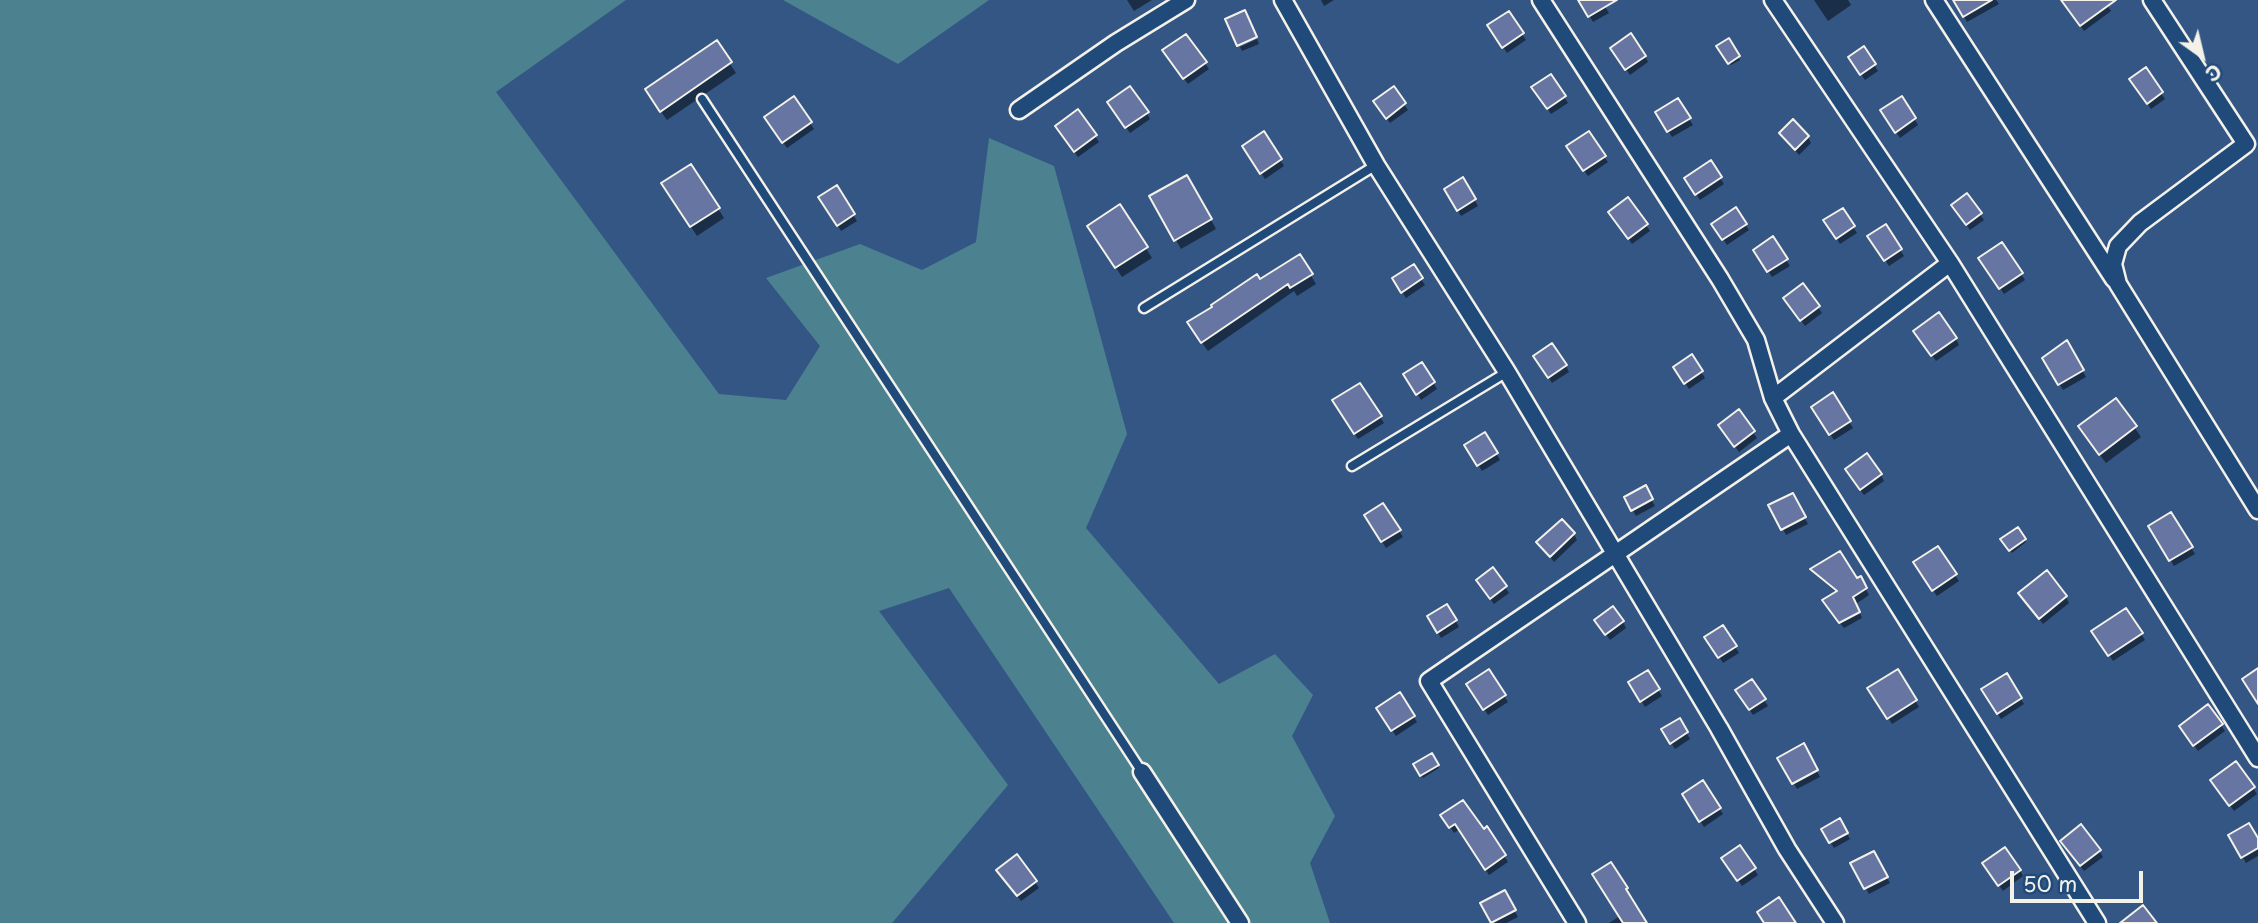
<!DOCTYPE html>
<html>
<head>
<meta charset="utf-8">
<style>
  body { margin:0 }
  #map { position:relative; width:2258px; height:923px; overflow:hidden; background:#335685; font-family:"Playpen Sans",sans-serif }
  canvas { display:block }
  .north { position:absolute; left:2167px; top:21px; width:70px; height:70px; -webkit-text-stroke:5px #1f4a7a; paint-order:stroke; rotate:146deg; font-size:19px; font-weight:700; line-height:28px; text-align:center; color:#f4f1e8 }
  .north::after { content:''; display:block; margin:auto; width:24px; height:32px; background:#f4f1e8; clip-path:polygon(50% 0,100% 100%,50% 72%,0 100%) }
  .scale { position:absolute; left:2010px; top:871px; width:133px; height:32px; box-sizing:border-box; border:4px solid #f4f1e8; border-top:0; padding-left:9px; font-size:21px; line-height:24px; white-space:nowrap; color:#f4f1e8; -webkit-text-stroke:5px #1f4a7a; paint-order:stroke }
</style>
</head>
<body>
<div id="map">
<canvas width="2258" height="923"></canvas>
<div class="north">С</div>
<div class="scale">50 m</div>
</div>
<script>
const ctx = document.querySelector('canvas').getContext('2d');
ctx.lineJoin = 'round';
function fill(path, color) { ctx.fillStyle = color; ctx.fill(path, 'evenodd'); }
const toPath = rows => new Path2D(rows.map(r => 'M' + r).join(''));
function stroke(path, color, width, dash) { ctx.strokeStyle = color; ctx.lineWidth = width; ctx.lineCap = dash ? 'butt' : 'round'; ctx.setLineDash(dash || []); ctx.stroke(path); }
fill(toPath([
  [0,0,626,0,496,92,719,394,786,400,820,346,766,278,860,244,922,270,976,242,989,138,1054,166,1127,434,1086,528,1219,684,1275,654,1313,695,1292,736,1335,816,1310,863,1330,923,1174,923,949,588,879,611,1008,785,892,923,0,923],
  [783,0,989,0,898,64]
]), '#4c8290');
fill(toPath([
  [1127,0,1152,0,1134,11],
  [1321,0,1334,0,1324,6],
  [1580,0,1601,0,1609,13,1593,22],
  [1814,0,1848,0,1851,5,1828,21],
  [1965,0,1996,0,1999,4,1967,22,1957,4],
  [2068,0,2104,0,2111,11,2084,31,2068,8],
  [1493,32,1522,34,1526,40,1507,53],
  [1186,36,1209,69,1188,84,1168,57],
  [1257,39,1259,44,1242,51,1240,47],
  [1728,41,1740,60,1731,65,1719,47],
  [716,42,736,73,667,120,652,99],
  [1864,49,1878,71,1865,80,1854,64],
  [1616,54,1645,56,1648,62,1630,75],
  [2145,70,2165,99,2151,109,2135,86],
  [1551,76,1568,103,1551,114,1537,93],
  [1393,89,1408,110,1390,123,1379,108],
  [1902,99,1918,125,1900,138,1883,111],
  [1677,100,1693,125,1672,137,1657,113],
  [1113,109,1147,113,1150,119,1130,133],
  [1078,111,1099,142,1078,157,1060,132],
  [810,123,814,129,787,148,770,124],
  [1781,133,1808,137,1811,143,1799,155],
  [1264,134,1284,166,1265,179,1244,147],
  [1572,153,1604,157,1608,162,1588,176],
  [1710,163,1724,184,1700,200,1686,179],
  [691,166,724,218,697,236,669,193],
  [1187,177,1216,229,1181,249,1152,197],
  [1463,180,1478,206,1461,216,1446,190],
  [837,188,857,221,841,231,821,198],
  [1966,195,1984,220,1970,230,1957,211],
  [1120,207,1152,258,1122,277,1095,236],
  [1735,209,1749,230,1727,245,1713,224],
  [1842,210,1857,233,1840,244,1826,221],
  [1614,218,1646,225,1650,231,1632,244],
  [1885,227,1904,256,1889,266,1870,236],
  [1773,239,1790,266,1772,277,1755,250],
  [1299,256,1316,284,1297,296,1294,291,1208,351,1194,332,1260,281],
  [1984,264,2021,274,2025,280,2004,294],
  [1413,267,1425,285,1406,298,1394,279],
  [1803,286,1822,313,1805,326,1789,304],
  [1919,337,1956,339,1959,345,1936,361],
  [2066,342,2086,377,2063,390,2044,358],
  [1691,356,1705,378,1689,389,1679,373],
  [1539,362,1566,366,1569,372,1552,383],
  [1422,364,1437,389,1421,400,1405,374],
  [1360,385,1384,423,1358,439,1334,401],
  [1832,395,1853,428,1834,440,1813,407],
  [2116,400,2141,437,2106,463,2085,436],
  [1738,412,1757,438,1739,452,1724,431],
  [1485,434,1500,460,1482,471,1466,445],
  [1881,475,1884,481,1864,495,1850,476],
  [1645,488,1655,506,1636,516,1626,498],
  [1792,495,1808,524,1786,535,1771,506],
  [1383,505,1403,537,1386,548,1366,516],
  [2171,514,2195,554,2174,566,2150,526],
  [2018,530,2026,542,2012,553,2003,540],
  [1574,534,1577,540,1554,562,1539,543],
  [1919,569,1955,575,1959,581,1937,596],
  [1493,570,1509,593,1494,604,1481,587],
  [1813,570,1857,581,1860,579,1869,595,1856,604,1862,618,1844,628,1827,607,1837,593,1816,575],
  [2066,597,2069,603,2043,624,2024,600],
  [1447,606,1459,627,1441,638,1429,617],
  [2126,610,2145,640,2113,661,2094,631],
  [1623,622,1626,628,1610,640,1600,626],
  [1723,627,1739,653,1723,663,1707,637],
  [1897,671,1919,707,1892,724,1870,688],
  [1488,672,1508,702,1488,715,1469,685],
  [1648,672,1662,696,1645,707,1631,683],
  [2006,675,2024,704,2001,719,1983,690],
  [1400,695,1417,722,1396,736,1378,708],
  [1741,697,1764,700,1768,706,1753,715],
  [2208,706,2225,731,2198,751,2184,732],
  [1679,720,1690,739,1675,749,1663,730],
  [1803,746,1820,777,1797,789,1780,759],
  [1432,756,1439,768,1423,778,1416,765],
  [1703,783,1723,814,1704,827,1684,795],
  [2216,786,2253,788,2257,794,2234,811],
  [1443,816,1483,831,1487,829,1508,862,1489,875,1460,829,1454,833],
  [1839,820,1850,839,1834,848,1823,829],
  [2230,836,2258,842,2258,856,2246,863],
  [2066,847,2099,851,2103,857,2084,871],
  [1873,853,1890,883,1869,894,1853,864],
  [1727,864,1754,869,1758,875,1742,886],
  [1988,870,2020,870,2023,876,2003,891],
  [1002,876,1035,882,1039,888,1021,901],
  [1504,892,1518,917,1506,923,1493,923,1482,904],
  [1620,916,1645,923,1609,923]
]), '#0007');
const building = toPath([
  [1578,0,1617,0,1588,17,1578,0],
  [1953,0,1992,0,1963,17,1953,0],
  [2061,0,2116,0,2080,26,2061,0],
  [1245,10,1257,37,1237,46,1225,19,1245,10],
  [1509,11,1524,33,1502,48,1487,25,1509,11],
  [1631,33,1646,56,1625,70,1610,48,1631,33],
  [1186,34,1207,62,1183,79,1162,50,1186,34],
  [1729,38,1740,56,1728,64,1716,46,1729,38],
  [717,40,732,62,660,112,645,89,717,40],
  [1864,46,1876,64,1860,75,1848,57,1864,46],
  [2146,67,2163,92,2147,104,2129,79,2146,67],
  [1551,74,1566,96,1547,109,1531,87,1551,74],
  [1130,86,1149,112,1125,128,1107,102,1130,86],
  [1394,86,1406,103,1386,119,1373,101,1394,86],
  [794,96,812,122,782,143,764,117,794,96],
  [1902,96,1916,118,1895,133,1880,110,1902,96],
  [1678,98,1691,118,1667,132,1655,112,1678,98],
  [1078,109,1097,135,1074,152,1055,126,1078,109],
  [1793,119,1809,136,1795,150,1779,133,1793,119],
  [1264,131,1282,159,1260,174,1242,146,1264,131],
  [1589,131,1606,156,1583,171,1566,146,1589,131],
  [1711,160,1722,177,1695,195,1684,178,1711,160],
  [691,164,720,208,690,227,661,183,691,164],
  [1187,175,1212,219,1174,241,1149,196,1187,175],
  [1463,177,1476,199,1457,211,1444,189,1463,177],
  [837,185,855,214,837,226,818,197,837,185],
  [1967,193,1982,213,1966,225,1951,205,1967,193],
  [1628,197,1648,224,1628,239,1608,212,1628,197],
  [1120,204,1148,247,1115,268,1087,226,1120,204],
  [1736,207,1747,224,1722,240,1711,224,1736,207],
  [1843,208,1855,226,1836,239,1823,220,1843,208],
  [1886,224,1902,249,1884,261,1867,236,1886,224],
  [1773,236,1788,259,1767,272,1753,250,1773,236],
  [2002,242,2023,273,1999,289,1978,258,2002,242],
  [1300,254,1313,274,1290,288,1288,284,1201,343,1187,322,1212,307,1211,305,1257,274,1260,279,1300,254],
  [1414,264,1423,278,1401,293,1392,278,1414,264],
  [1803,283,1820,306,1800,321,1783,298,1803,283],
  [1939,312,1957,338,1931,356,1913,331,1939,312],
  [2067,340,2084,370,2058,385,2042,358,2067,340],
  [1552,343,1567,365,1548,378,1533,356,1552,343],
  [1692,354,1703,371,1684,384,1673,367,1692,354],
  [1422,362,1435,382,1416,395,1403,374,1422,362],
  [1360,383,1382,416,1354,434,1332,400,1360,383],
  [1833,392,1851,421,1829,435,1811,407,1833,392],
  [2116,398,2137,426,2099,455,2078,426,2116,398],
  [1739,409,1755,431,1734,447,1718,425,1739,409],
  [1485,432,1498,453,1477,466,1464,445,1485,432],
  [1867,453,1882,474,1860,490,1845,469,1867,453],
  [1646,485,1653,499,1631,511,1624,497,1646,485],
  [1793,493,1806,517,1781,530,1768,505,1793,493],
  [1383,503,1401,530,1381,542,1364,515,1383,503],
  [2171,512,2193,547,2169,561,2148,526,2171,512],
  [1562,519,1575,533,1550,557,1536,542,1562,519],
  [2018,527,2026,539,2009,551,2000,539,2018,527],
  [1938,546,1957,574,1932,591,1913,562,1938,546],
  [1840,551,1857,578,1861,576,1867,588,1853,597,1860,612,1839,623,1822,600,1837,591,1810,569,1840,551],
  [1493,567,1507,586,1490,599,1476,580,1493,567],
  [2047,570,2067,596,2039,619,2018,593,2047,570],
  [1447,604,1457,620,1437,633,1427,616,1447,604],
  [1613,606,1624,621,1605,635,1594,620,1613,606],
  [2126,608,2143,633,2108,656,2091,631,2126,608],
  [1723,625,1737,646,1718,658,1704,637,1723,625],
  [2258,668,2258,704,2242,679,2258,668],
  [1489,669,1506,695,1483,710,1466,684,1489,669],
  [1898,669,1917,700,1887,719,1867,688,1898,669],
  [1648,670,1660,689,1640,702,1628,682,1648,670],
  [2007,673,2022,698,1997,714,1981,689,2007,673],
  [1752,679,1766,699,1749,710,1735,690,1752,679],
  [1400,692,1415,716,1391,731,1376,708,1400,692],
  [2208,704,2223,724,2193,746,2179,726,2208,704],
  [1680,718,1688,732,1670,744,1661,729,1680,718],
  [1804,743,1818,770,1792,784,1777,758,1804,743],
  [1432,753,1439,765,1420,776,1413,764,1432,753],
  [2236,761,2255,787,2229,806,2210,780,2236,761],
  [1703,780,1721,808,1699,822,1682,794,1703,780],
  [1463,800,1484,829,1487,826,1506,855,1485,870,1455,824,1449,828,1440,815,1463,800],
  [1840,818,1848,833,1829,843,1821,829,1840,818],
  [2249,823,2258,838,2258,848,2241,858,2228,835,2249,823],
  [2081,824,2101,850,2080,866,2060,841,2081,824],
  [1740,845,1756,868,1737,881,1721,858,1740,845],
  [2005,847,2021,870,1998,886,1982,863,2005,847],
  [1874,851,1888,877,1864,889,1850,863,1874,851],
  [1017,854,1037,881,1017,896,996,870,1017,854],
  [1611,862,1628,888,1626,889,1647,923,1623,923,1592,874,1611,862],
  [1505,890,1516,910,1491,923,1480,903,1505,890],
  [1779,897,1796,923,1764,923,1757,912,1779,897],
  [2143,905,2157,923,2120,923,2143,905]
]);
fill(building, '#6675a1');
stroke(building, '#f4f1e8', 2);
const lane = toPath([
  [702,99,1142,772],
  [1144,308,1376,165],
  [1352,466,1507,372]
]);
const street = toPath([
  [1283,0,1376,165,1507,372,1719,728,1787,849,1835,923],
  [1541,0,1720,279,1756,340,1773,398,1791,434,2097,923],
  [1773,0,1950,263,2258,758],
  [1934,0,2114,279],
  [2152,0,2246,144,2140,223,2118,246,2113,264,2118,284,2258,510],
  [1019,110,1116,43,1186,0],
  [1773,398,1950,263],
  [1142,772,1240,923],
  [1577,923,1429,681,1791,434]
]);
stroke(lane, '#f4f1e8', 13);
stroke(street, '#f4f1e8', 21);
stroke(lane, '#1f4a7a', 8);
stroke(street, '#1f4a7a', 16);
</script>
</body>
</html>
